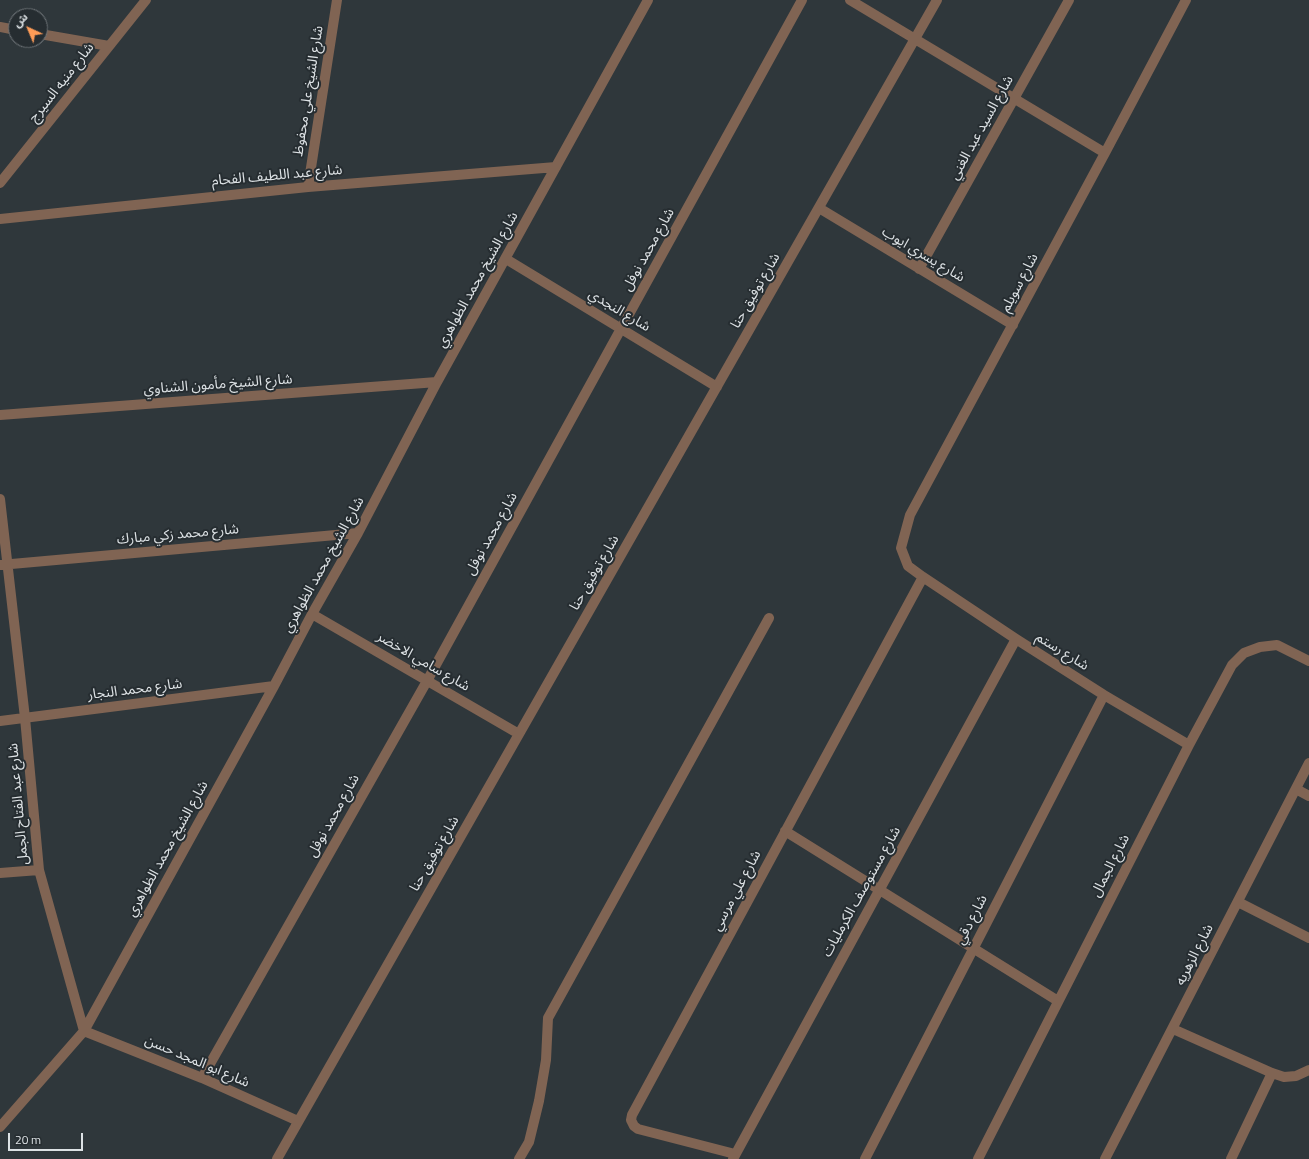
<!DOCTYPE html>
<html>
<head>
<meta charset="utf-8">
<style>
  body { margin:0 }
  #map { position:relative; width:1309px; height:1159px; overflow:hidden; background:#2f373b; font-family:"Titillium Web","Noto Sans Arabic",sans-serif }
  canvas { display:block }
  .north { position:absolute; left:8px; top:8px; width:40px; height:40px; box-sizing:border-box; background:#262d31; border:1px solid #6f7579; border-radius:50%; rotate:316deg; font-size:11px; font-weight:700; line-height:16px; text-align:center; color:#dde2e5 }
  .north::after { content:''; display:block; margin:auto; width:14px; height:18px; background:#fe9c57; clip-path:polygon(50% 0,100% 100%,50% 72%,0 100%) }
  .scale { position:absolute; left:8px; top:1133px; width:75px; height:18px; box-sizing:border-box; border:2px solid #dde2e5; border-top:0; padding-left:5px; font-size:12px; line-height:14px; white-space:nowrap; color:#dde2e5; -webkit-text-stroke:3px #262d31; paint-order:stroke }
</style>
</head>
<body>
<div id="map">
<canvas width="1309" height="1159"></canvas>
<div class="north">ش</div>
<div class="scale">20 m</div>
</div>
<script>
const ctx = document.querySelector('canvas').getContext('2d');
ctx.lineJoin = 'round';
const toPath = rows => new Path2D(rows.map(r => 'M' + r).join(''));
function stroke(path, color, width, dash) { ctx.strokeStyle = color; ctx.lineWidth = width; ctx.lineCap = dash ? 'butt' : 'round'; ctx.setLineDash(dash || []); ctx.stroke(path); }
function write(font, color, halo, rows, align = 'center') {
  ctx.font = font + ' "Titillium Web","Noto Sans Arabic",sans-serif'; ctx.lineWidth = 4; ctx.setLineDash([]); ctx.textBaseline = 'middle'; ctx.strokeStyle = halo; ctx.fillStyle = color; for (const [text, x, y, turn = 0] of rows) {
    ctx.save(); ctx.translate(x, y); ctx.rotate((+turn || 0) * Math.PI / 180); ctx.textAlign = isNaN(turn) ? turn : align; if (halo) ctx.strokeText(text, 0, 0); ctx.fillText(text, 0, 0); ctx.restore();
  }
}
stroke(toPath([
  [519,1159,529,1142,539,1101,546,1060,548,1018,769,618]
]), '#806453', 10);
stroke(toPath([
  [850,0,1105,153],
  [1186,0,1105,153,910,515,901,548,908,566,923,577,1016,639,1104,695,1189,745],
  [0,27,16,30],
  [40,34,109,46],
  [0,183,146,0],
  [308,187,337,0],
  [819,208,1013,325],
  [0,219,308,187,556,167],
  [506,259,717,387],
  [919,269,1069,0],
  [0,415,437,382],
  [0,499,25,718,39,870,84,1031,202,1078,298,1121],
  [0,565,358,533],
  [312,614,519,734],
  [0,721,274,686],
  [1296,789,1309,796],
  [785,831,1058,1001],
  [0,873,39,870],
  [1238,902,1309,938],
  [1173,1029,1272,1073,1284,1077,1296,1076,1309,1070],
  [202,1078,427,681,802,0],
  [0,1127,84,1031,274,686,312,614,358,533,437,382,648,0],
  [735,1154,638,1129,634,1126,631,1120,632,1115,923,577],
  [277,1159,937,0],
  [733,1159,1016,639],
  [865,1159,1104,695],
  [978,1159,1189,745,1232,665,1244,653,1260,647,1277,645,1309,661],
  [1105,1159,1309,763],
  [1231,1159,1272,1073]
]), '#806453', 10);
write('14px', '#dde2e5', '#262d31', [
  ["شارع منيه السيرج",62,83,-52],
  ["شارع الشيخ علي محفوظ",309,91,-81],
  ["شارع السيد عبد الغني",982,128,-61],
  ["شارع عبد اللطيف الفحام",277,176,-5],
  ["شارع محمد نوفل",649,250,-61],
  ["شارع يسري ايوب",923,255,31],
  ["شارع الشيخ محمد الظواهري",478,280,-61],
  ["شارع سويلم",1020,283,-62],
  ["شارع توفيق حنا",756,291,-60],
  ["شارع النجدي",619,311,31],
  ["شارع الشيخ مأمون الشناوي",218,385,-4],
  ["شارع محمد نوفل",492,534,-61],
  ["شارع محمد زكي مبارك",178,535,-5],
  ["شارع الشيخ محمد الظواهري",324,565,-61],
  ["شارع توفيق حنا",595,573,-60],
  ["شارع رستم",1062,652,32],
  ["شارع سامي الاخضر",423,662,30],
  ["شارع محمد النجار",135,690,-7],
  ["شارع عبد الفتاح الجمل",19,804,-95],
  ["شارع محمد نوفل",334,816,-61],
  ["شارع الشيخ محمد الظواهري",168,849,-61],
  ["شارع توفيق حنا",435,854,-60],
  ["شارع الجمال",1111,866,-63],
  ["شارع علي مرسي",737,891,-62],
  ["شارع مستوصف الكرمليات",862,892,-61],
  ["شارع دقي",972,920,-63],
  ["شارع الزهريه",1195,955,-63],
  ["شارع ابو المجد حسن",197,1062,23]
]);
</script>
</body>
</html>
